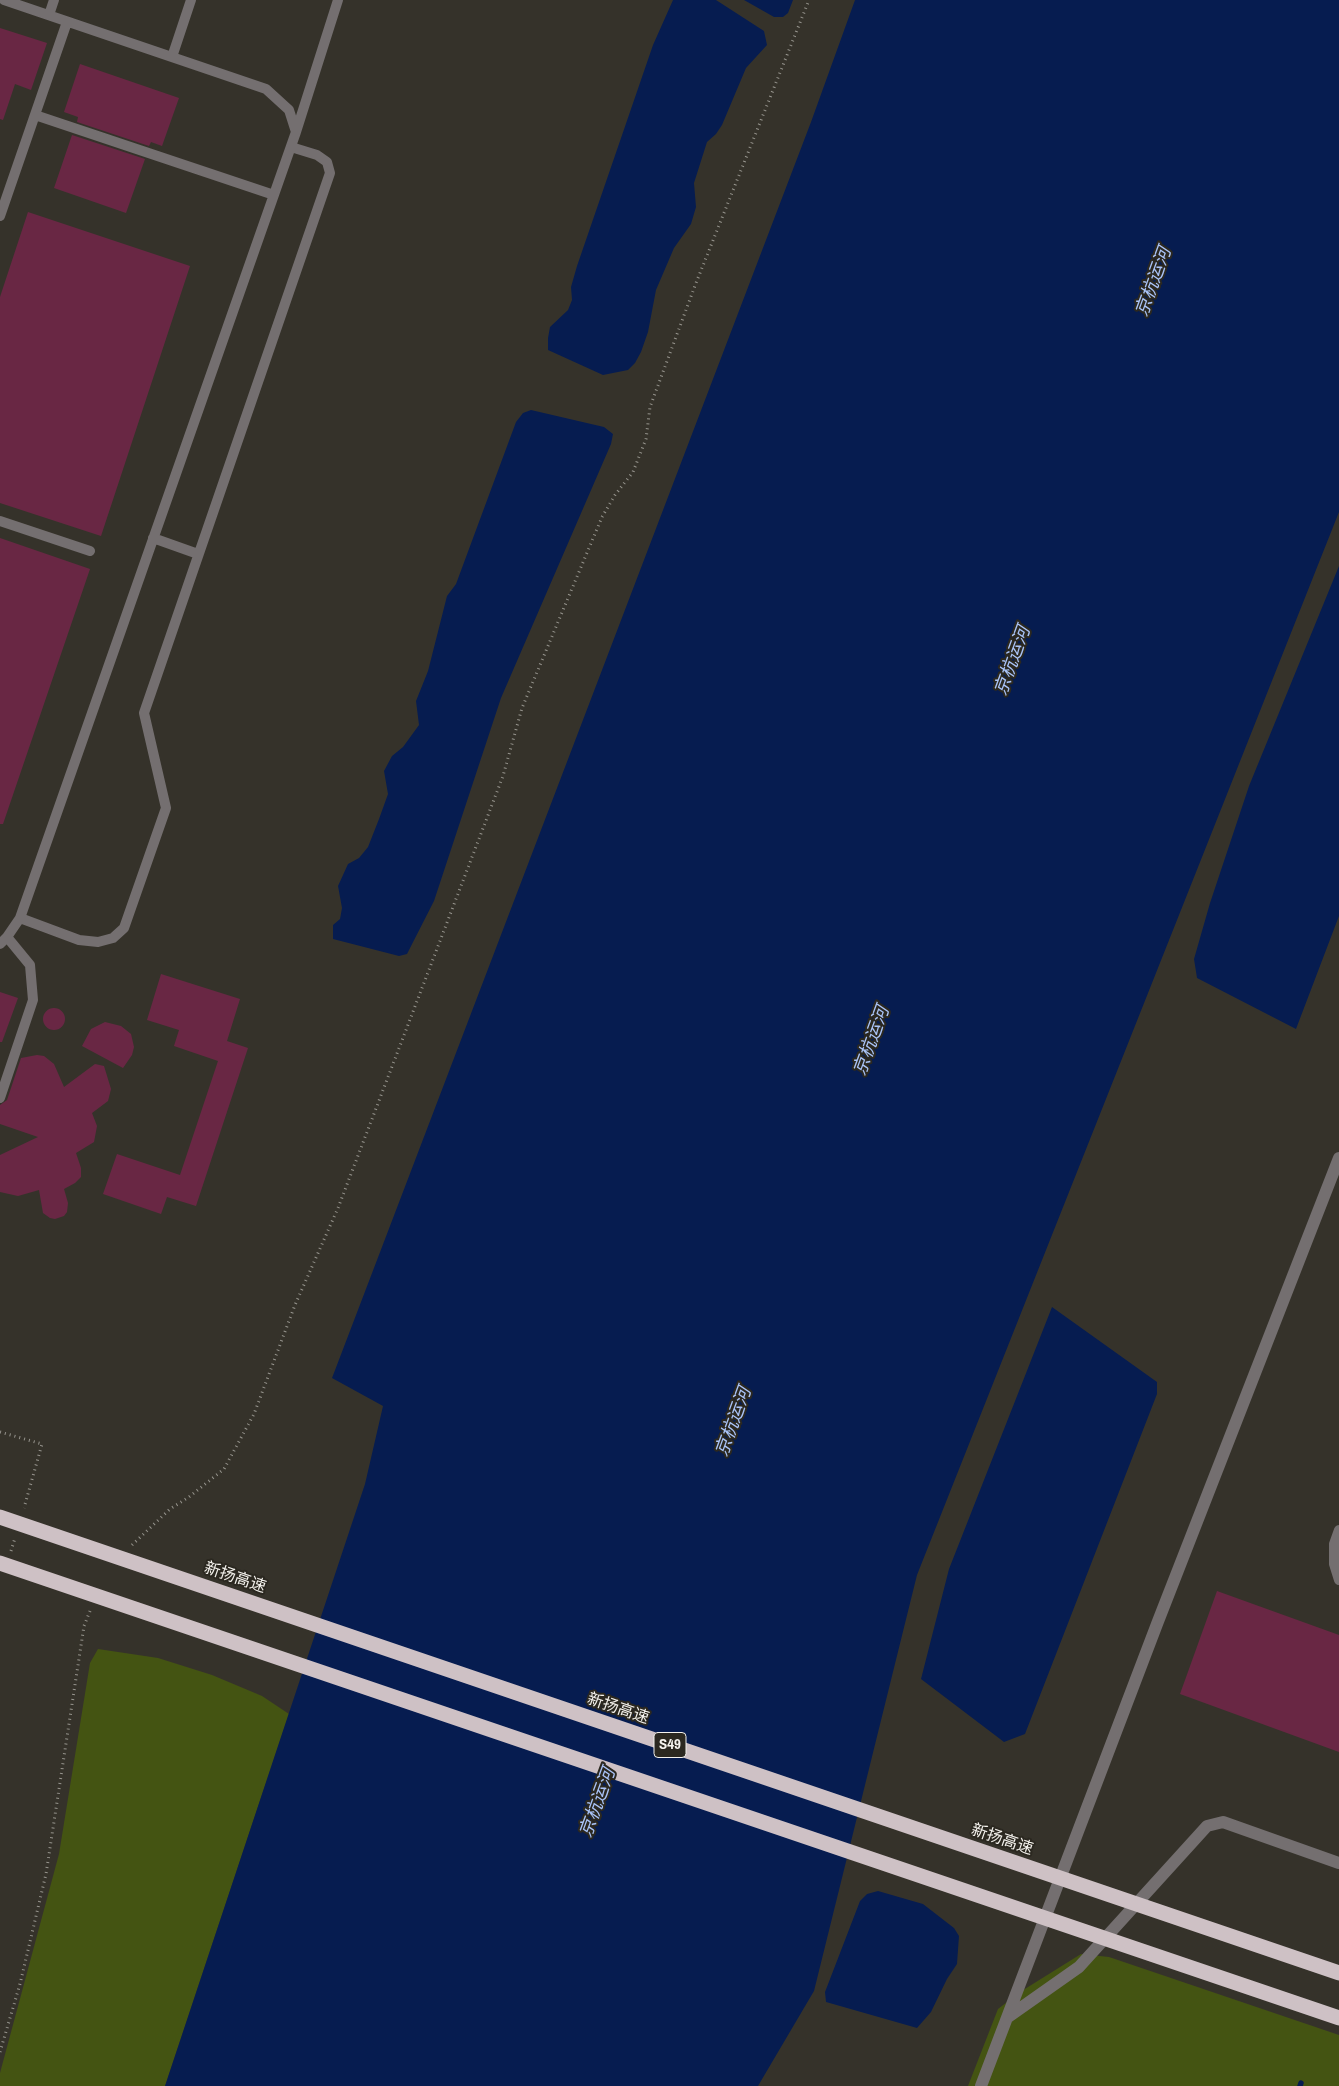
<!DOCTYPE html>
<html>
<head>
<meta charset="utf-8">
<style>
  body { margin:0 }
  canvas { display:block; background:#35322a }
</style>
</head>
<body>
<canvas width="1339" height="2086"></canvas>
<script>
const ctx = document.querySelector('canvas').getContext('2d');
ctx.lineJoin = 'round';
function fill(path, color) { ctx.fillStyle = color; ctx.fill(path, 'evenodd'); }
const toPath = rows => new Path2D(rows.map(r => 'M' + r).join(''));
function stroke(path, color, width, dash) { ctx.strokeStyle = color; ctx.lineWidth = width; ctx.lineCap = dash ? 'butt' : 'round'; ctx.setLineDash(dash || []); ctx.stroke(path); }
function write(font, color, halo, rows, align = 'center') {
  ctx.font = font + ' "Archivo Narrow","Noto Sans SC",sans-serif'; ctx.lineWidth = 4; ctx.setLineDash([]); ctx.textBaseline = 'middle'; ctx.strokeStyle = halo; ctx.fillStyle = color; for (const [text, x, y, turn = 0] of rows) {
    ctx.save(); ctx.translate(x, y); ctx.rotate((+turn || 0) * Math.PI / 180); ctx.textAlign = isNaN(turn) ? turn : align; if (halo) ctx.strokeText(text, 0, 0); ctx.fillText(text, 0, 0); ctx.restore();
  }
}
fill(toPath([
  [98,1649,158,1658,212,1675,262,1696,289,1714,165,2086,0,2086,0,2073,59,1854,90,1663],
  [1081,1954,1109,1957,1339,2035,1339,2086,968,2086,998,2009,1020,1992]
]), '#445412');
fill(toPath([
  [673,0,716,0,764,31,767,45,746,68,722,125,716,134,707,142,694,183,696,207,691,224,674,248,656,290,648,332,641,352,635,363,628,370,603,375,548,350,548,338,550,327,568,310,572,300,571,287,577,266,653,45],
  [744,0,793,0,788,13,783,17,774,17],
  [855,0,1339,0,1339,512,917,1575,814,1991,758,2086,165,2086,365,1484,383,1406,332,1378,811,122],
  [531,410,604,427,613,434,611,444,501,698,434,901,407,954,399,956,333,939,333,925,340,919,342,908,338,886,348,864,359,858,368,847,379,819,388,794,384,771,392,756,403,747,419,725,416,701,428,671,447,596,456,584,516,422,523,413],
  [1339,566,1339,916,1296,1029,1197,978,1194,959,1210,903,1249,786],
  [1052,1307,1157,1382,1157,1394,1025,1734,1004,1742,921,1679,949,1569],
  [878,1891,923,1904,954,1928,959,1936,957,1964,947,1979,931,2012,917,2028,826,2002,825,1992,860,1901,867,1894]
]), '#061c50');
stroke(toPath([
  [1300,2086,1301,2083]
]), '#061c50', 5.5);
fill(toPath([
  [0,28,47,43,31,90,15,84,3,120,0,119],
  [80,64,179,98,162,146,151,142,149,146,77,122,78,117,64,112],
  [72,135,145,159,126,213,54,188],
  [28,212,190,266,101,536,0,503,0,297],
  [0,538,90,569,3,824,0,824],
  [161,974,240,999,227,1041,248,1048,196,1206,167,1197,161,1214,103,1194,117,1154,180,1175,218,1061,174,1046,179,1030,147,1020],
  [0,992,18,998,2,1042,0,1042],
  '43 1019a11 11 0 1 1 22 0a11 11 0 1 1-22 0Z',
  [105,1022,121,1026,131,1034,134,1047,132,1055,123,1068,82,1046,91,1029],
  [37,1055,44,1056,54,1064,64,1087,95,1064,104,1066,111,1089,108,1101,92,1113,97,1126,94,1142,76,1153,81,1168,81,1177,75,1183,64,1189,68,1203,67,1212,64,1216,55,1219,50,1218,43,1213,39,1190,18,1196,0,1192,0,1155,38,1137,0,1124,0,1105,7,1100,21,1058],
  [1217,1591,1339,1635,1339,1752,1180,1694]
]), '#692744');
stroke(toPath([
  [0,1432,42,1444,24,1508],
  [132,1545,170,1509,189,1497,224,1469,254,1414,295,1305,338,1208,503,776,522,708,602,517,615,495,633,472,646,439,650,407,696,283,809,0],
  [11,1551,15,1538],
  [0,2052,20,1984,46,1874,84,1626,90,1611]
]), '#96948d', 3, [1, 4]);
stroke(toPath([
  [49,15,54,0],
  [172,57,191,0],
  [35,115,274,195],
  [296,132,338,0],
  [0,216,67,22],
  [0,521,90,551],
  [153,538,198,554],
  [20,918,79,940,98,942,113,938,124,928,166,808,144,713,330,173,327,162,317,155,291,147],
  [0,944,7,937,20,918,296,132,289,110,266,89,4,0],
  [0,1098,33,1000,30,965,7,937],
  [1339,1530,1334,1544,1334,1564,1339,1580]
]), '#746f70', 10);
stroke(toPath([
  [1008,2017,1079,1967,1207,1826,1223,1822,1339,1863],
  [981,2086,1157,1624,1339,1158]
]), '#746f70', 12);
stroke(toPath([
  [0,1517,1339,1973],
  [0,1563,1339,2018]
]), '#cec1c5', 15);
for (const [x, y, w] of [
  [670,1745,32]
]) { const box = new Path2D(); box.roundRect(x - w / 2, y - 12.5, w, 25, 4); ctx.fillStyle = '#2b2820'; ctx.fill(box); stroke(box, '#f4f2ed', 1); }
write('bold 15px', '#f4f2ed', null, [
  ["S49",670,1745]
]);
write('16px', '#f4f2ed', '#2b2820', [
  ["新扬高速",235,1578,19],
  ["新扬高速",618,1709,19],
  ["新扬高速",1002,1840,19]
]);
write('italic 18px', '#aac4f8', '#2b2820', [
  ["京杭运河",1154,282,-70],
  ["京杭运河",1013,661,-70],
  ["京杭运河",872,1041,-70],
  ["京杭运河",734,1422,-70],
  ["京杭运河",598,1803,-70]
]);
</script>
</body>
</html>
